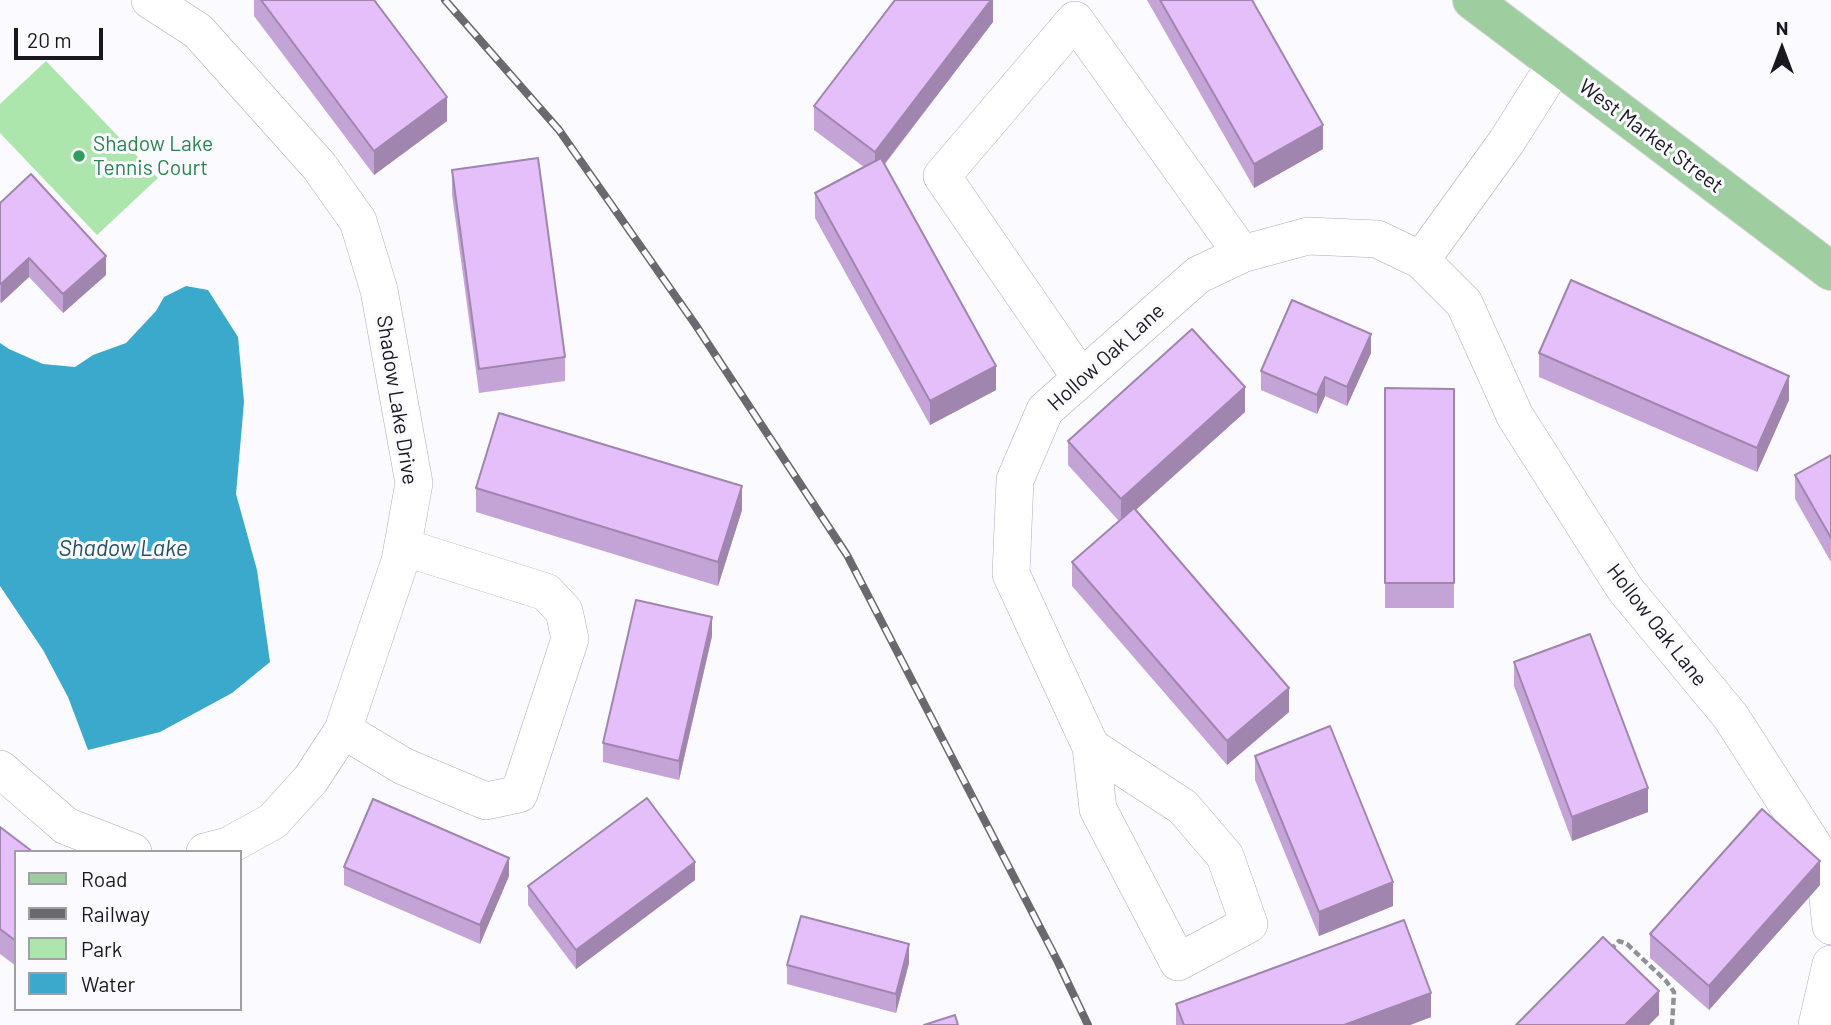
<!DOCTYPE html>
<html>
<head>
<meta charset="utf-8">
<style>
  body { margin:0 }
  #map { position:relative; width:1831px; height:1025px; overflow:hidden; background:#fafaff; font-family:Barlow,sans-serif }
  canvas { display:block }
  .legend { position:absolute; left:14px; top:850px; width:228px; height:161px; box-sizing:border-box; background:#fafaff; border:2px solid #a09fa6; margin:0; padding:9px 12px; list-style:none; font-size:21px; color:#191720 }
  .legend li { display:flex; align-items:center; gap:14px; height:35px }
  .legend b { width:35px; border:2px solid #a09fa6 }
  .north { position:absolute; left:1747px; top:14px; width:70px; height:70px; -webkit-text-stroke:5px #fafaff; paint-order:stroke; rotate:0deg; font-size:19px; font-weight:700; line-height:28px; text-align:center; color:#191720 }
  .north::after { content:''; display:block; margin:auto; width:24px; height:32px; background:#191720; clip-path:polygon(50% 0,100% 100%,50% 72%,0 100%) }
  .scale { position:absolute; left:14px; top:28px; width:89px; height:32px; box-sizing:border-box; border:4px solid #191720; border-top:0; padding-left:9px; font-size:21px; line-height:24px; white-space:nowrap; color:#191720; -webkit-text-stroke:5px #fafaff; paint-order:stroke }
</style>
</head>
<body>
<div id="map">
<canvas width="1831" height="1025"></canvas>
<ul class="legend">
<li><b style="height:9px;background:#9ece9f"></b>Road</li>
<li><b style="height:9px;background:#6a6970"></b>Railway</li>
<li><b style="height:19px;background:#ade6ad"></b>Park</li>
<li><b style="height:19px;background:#3aa9cc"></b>Water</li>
</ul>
<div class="north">N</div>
<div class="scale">20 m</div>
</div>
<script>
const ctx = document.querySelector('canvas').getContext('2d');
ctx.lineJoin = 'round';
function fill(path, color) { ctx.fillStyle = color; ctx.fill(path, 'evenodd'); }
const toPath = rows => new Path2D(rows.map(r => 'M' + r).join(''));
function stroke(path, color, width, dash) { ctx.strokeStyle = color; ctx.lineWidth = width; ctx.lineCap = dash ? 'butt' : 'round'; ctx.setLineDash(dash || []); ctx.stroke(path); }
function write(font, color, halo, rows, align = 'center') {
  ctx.font = font + ' Barlow,sans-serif'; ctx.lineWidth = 6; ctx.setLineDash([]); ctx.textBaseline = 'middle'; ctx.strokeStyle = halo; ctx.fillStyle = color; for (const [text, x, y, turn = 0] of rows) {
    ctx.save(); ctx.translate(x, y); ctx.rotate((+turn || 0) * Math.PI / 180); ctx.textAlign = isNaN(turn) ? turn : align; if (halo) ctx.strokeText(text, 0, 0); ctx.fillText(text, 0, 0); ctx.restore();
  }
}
fill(toPath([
  [46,61,158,178,97,235,0,133,0,104]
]), '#ade6ad');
fill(toPath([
  [186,286,208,290,238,337,244,402,236,494,257,570,270,662,232,693,160,732,88,750,68,697,43,650,0,586,0,343,9,349,43,364,75,367,93,355,126,343,156,311,164,297]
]), '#3aa9cc');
const minor = toPath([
  [150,0,198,31,319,166,358,221,379,290,414,483,400,561,343,730,311,779,273,821,228,846,205,852],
  [1421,260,1507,141,1555,65],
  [1081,378,942,176,1075,20,1242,254],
  [343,730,403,766,486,801,519,794,570,639,564,611,546,592,403,547],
  [1091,747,1183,807,1225,856,1249,924,1178,962,1098,809,1091,747,1011,574,1015,480,1045,410,1198,275,1242,254,1308,236,1377,239,1421,260,1464,303,1515,416,1625,589,1731,717,1824,862,1831,926],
  [0,769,66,826,133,852],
  [1817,1025,1831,964]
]);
const major = toPath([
  [1472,0,1831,271]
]);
stroke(minor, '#aeaac1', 38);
stroke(major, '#d6d5d7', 40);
stroke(toPath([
  [1610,950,1619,941,1627,944,1666,981,1674,992,1672,1025]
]), '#919097', 4.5, [7, 3.5]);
stroke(minor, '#fff', 37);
stroke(major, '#9ece9f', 38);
const rail = toPath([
  [445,0,559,130,695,324,847,555,1058,962,1088,1025]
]);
stroke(rail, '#6a6970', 8);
stroke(rail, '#fafaff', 5, [16]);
fill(toPath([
  [254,0,374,0,447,121,374,175,254,16],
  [993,0,993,22,885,164,996,390,930,425,815,218,815,193,864,167,814,130,814,106],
  [1147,0,1252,0,1323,149,1254,188],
  [452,170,565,357,565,381,479,393,452,194],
  [0,203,106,275,63,313,29,277,1,303,0,302],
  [1371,353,1347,406,1325,396,1317,414,1261,390,1261,371],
  [1539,353,1789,400,1757,472,1539,377],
  [1385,388,1454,389,1454,608,1385,608],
  [1245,412,1136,510,1289,712,1227,765,1072,586,1072,562,1119,521,1068,465,1068,441],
  [1831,455,1831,562,1795,499,1795,475],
  [476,488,742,510,718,586,476,512],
  [712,636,679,780,603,762,603,743],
  [1514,662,1648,812,1572,841,1514,686],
  [1255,756,1393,906,1319,936,1255,780],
  [0,827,16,852,16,966,0,954],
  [344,867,509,876,480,944,344,885],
  [695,880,576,969,528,905,528,886],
  [1820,885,1709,1010,1650,958,1650,934],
  [909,963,896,1013,787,984,787,965],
  [1176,1004,1431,1017,1410,1025,1176,1025]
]), '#c4a4d6');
fill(toPath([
  [991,0,993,0,993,22,875,176,875,152],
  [447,97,447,121,374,175,374,151],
  [1323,125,1323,149,1254,188,1254,164],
  [106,256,106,275,63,313,63,294],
  [29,258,29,277,1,303,1,284],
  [1371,334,1371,353,1347,406,1347,387],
  [996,366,996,390,930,425,930,401],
  [1789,376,1789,400,1757,472,1757,448],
  [1325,377,1325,396,1317,414,1317,395],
  [1245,387,1245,412,1121,523,1121,499],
  [742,486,742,510,718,586,718,562],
  [712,617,712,636,679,780,679,761],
  [1289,688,1289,712,1227,765,1227,741],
  [1648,788,1648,812,1572,841,1572,817],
  [509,858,509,876,480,944,480,925],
  [1820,861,1820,885,1709,1010,1709,986],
  [695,862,695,880,576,969,576,950],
  [1393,882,1393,906,1319,936,1319,912],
  [909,944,909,963,896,1013,896,994],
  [1659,991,1659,1015,1649,1025,1625,1025],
  [1431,993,1431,1017,1410,1025,1344,1025]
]), '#a086ae');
const building = toPath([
  [261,0,374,0,447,97,374,151,261,0],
  [895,0,991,0,875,152,814,106,895,0],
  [1160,0,1252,0,1323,125,1254,164,1160,0],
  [538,158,565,357,479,369,452,170,538,158],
  [881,158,996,366,930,401,815,193,881,158],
  [31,174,106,256,63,294,29,258,1,284,0,283,0,203,31,174],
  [1571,280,1789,376,1757,448,1539,353,1571,280],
  [1292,300,1371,334,1347,387,1325,377,1317,395,1261,371,1292,300],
  [1192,329,1245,387,1121,499,1068,441,1192,329],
  [1385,388,1454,389,1454,583,1385,583,1385,388],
  [499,413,742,486,718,562,476,488,499,413],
  [1831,455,1831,538,1795,475,1831,455],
  [1134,508,1289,688,1227,741,1072,562,1134,508],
  [636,600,712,617,679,761,603,743,636,600],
  [1590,634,1648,788,1572,817,1514,662,1590,634],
  [1330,726,1393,882,1319,912,1255,756,1330,726],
  [647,798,695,862,576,950,528,886,647,798],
  [373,799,509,858,480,925,344,867,373,799],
  [1762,809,1820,861,1709,986,1650,934,1762,809],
  [0,827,33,852,16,852,16,941,0,929,0,827],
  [801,916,909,944,896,994,787,965,801,916],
  [1404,920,1431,993,1344,1025,1184,1025,1176,1004,1404,920],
  [1603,937,1659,991,1625,1025,1516,1025,1603,937],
  [955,1015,958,1025,924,1025,955,1015]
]);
fill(building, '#e4bff9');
stroke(building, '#a086ae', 2);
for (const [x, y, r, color] of [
  [79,156,7,"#2e9e5b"]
]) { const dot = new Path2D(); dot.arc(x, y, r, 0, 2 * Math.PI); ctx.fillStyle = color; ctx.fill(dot); stroke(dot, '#fafaff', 2.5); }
write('21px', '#191720', '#fafaff', [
  ["West Market Street",1651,136,37],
  ["Hollow Oak Lane",1106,357,-42],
  ["Shadow Lake Drive",397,400,81],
  ["Hollow Oak Lane",1657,625,52]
]);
write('21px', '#27864d', '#fafaff', [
  ["Shadow Lake",93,144],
  ["Tennis Court",93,168]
], 'left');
write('italic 23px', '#245261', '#fafaff', [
  ["Shadow Lake",123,548]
]);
</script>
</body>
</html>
